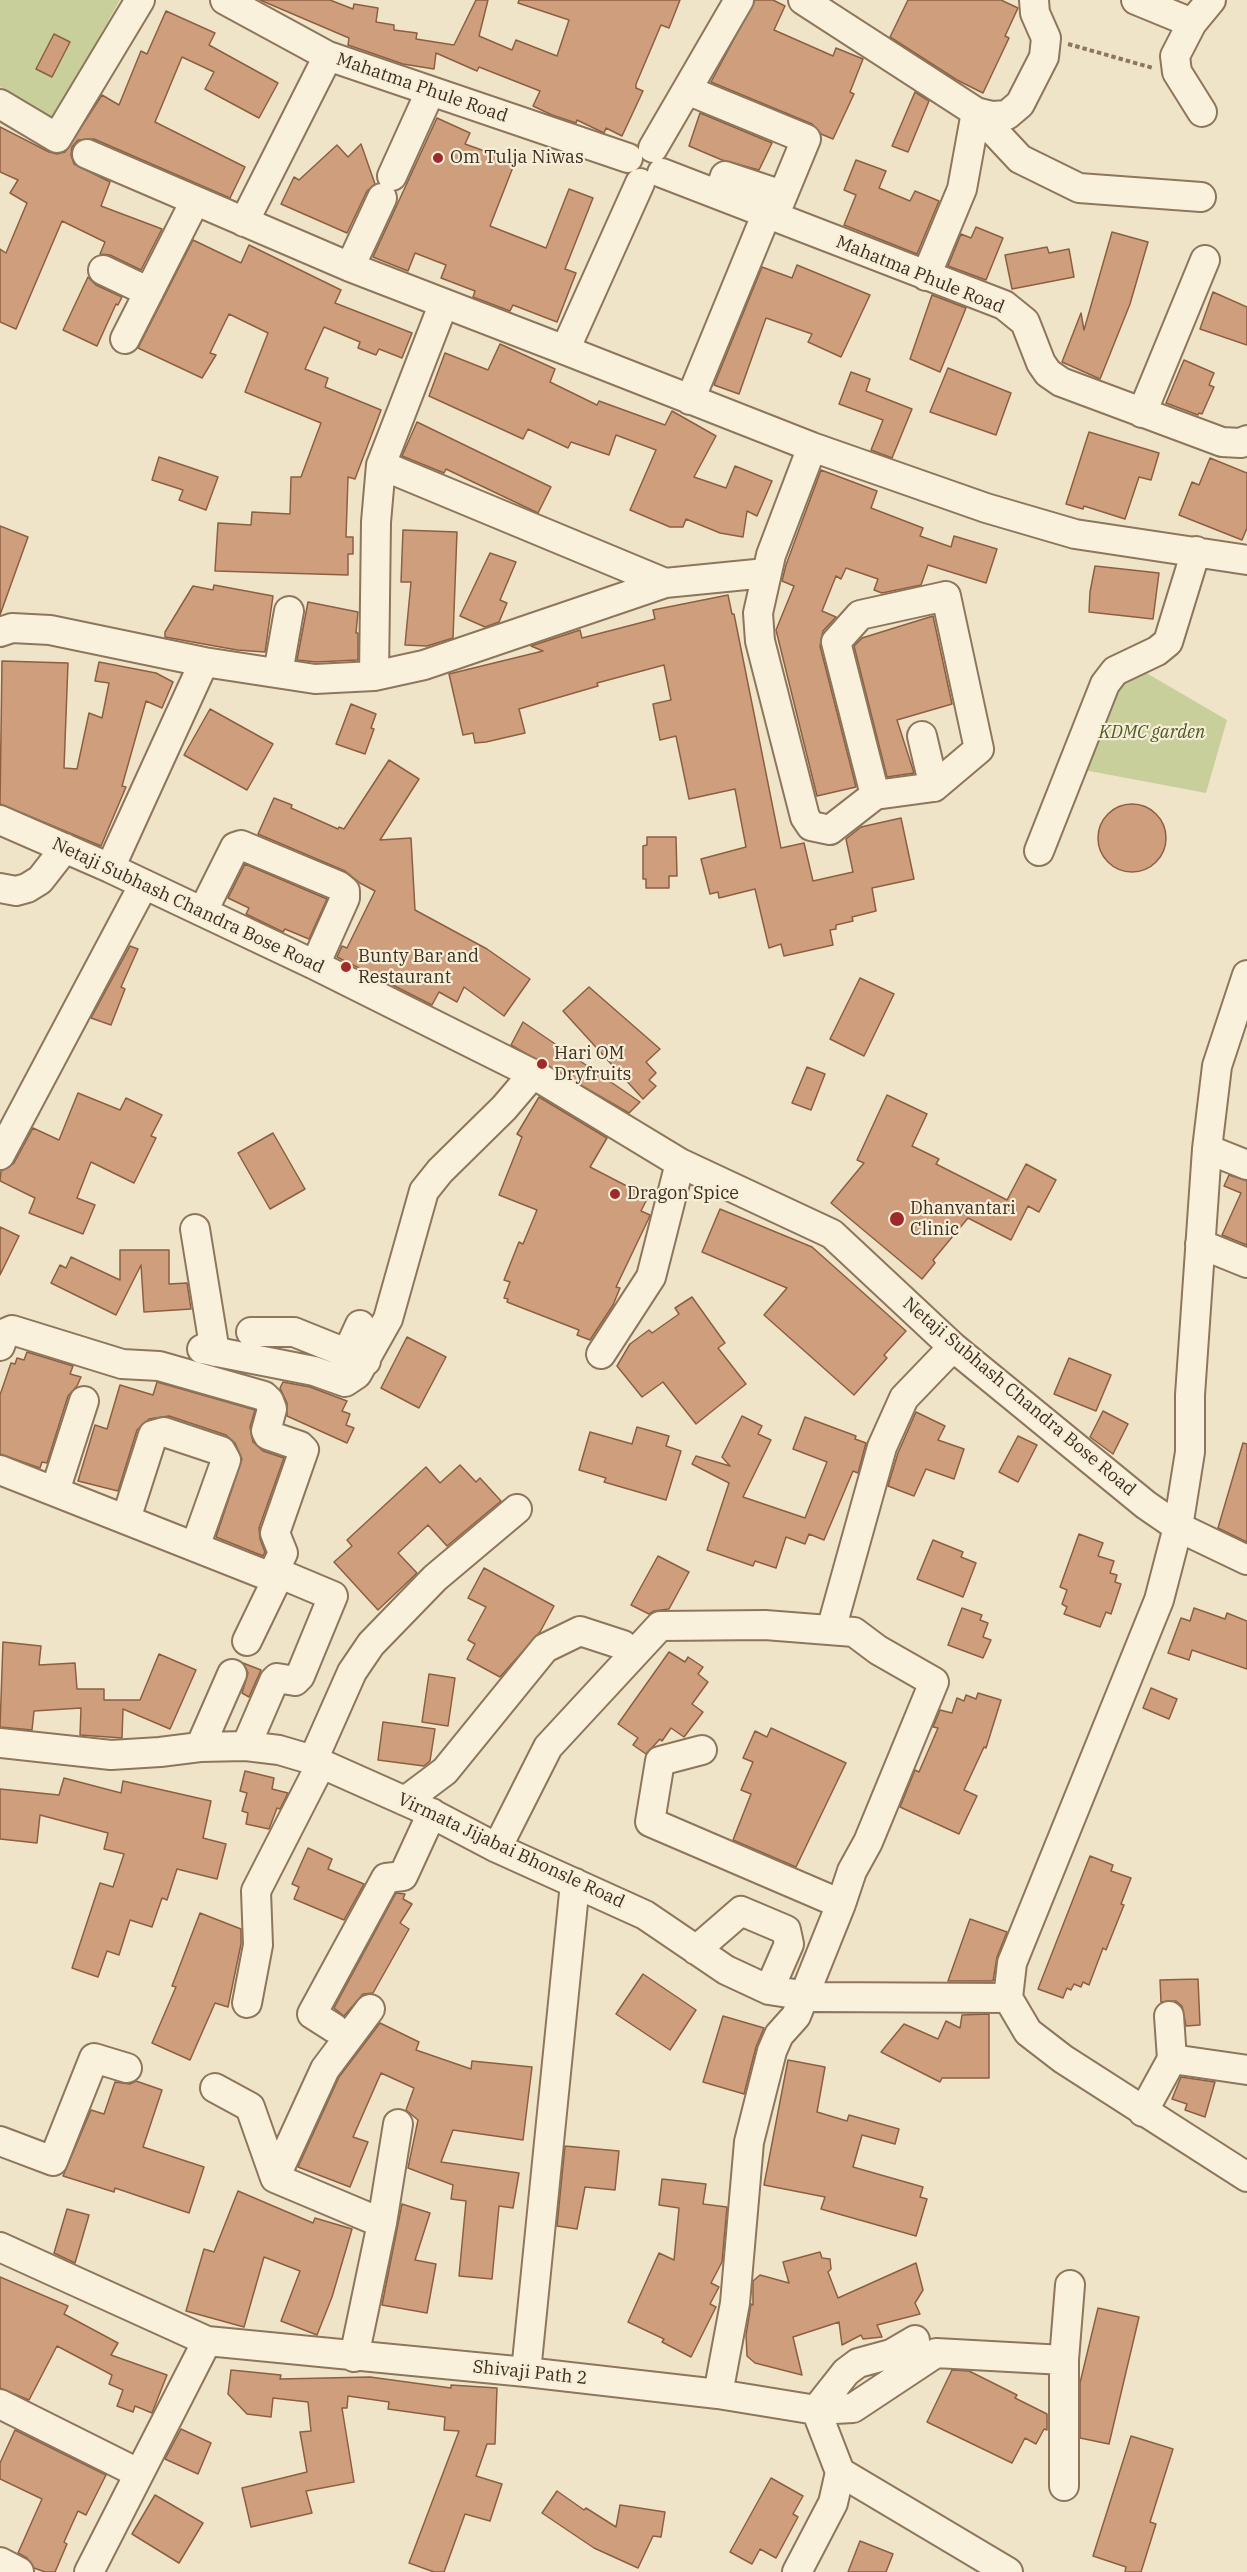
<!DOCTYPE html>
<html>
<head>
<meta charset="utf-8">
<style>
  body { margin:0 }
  canvas { display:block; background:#f0e4c8 }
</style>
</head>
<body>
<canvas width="1247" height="2572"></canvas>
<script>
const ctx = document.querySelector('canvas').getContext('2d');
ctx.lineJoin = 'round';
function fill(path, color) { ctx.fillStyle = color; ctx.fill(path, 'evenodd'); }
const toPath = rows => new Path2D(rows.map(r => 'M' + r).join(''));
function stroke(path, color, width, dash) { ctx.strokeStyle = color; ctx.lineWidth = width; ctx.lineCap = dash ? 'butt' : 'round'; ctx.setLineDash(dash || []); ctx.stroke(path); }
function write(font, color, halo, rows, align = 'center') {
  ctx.font = font + ' "IBM Plex Serif",serif'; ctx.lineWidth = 4.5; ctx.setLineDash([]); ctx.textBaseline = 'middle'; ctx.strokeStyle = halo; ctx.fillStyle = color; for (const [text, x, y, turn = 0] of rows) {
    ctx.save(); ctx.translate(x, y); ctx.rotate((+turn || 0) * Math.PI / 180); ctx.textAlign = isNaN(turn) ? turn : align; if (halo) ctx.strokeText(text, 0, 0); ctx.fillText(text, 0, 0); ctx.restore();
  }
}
fill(toPath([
  [0,0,120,0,53,119,0,87],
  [1143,671,1227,720,1206,793,1084,770,1119,687]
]), '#c9cf9b');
const building = toPath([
  [260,0,330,0,353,9,354,4,378,8,376,22,394,25,394,30,417,33,416,39,454,45,476,0,488,0,479,36,512,50,516,40,557,56,569,20,518,3,519,0,680,0,669,28,661,25,636,84,636,88,643,91,622,136,606,128,604,133,577,120,576,123,552,115,533,106,540,91,479,67,477,71,436,53,434,69,403,64,348,45,349,38,260,0],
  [755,0,773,0,785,6,774,30,833,56,836,48,863,59,850,92,854,94,833,139,821,134,812,124,711,82,755,0],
  [908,0,1001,0,1018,8,1005,36,1009,38,983,93,957,80,890,37,908,0],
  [166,11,215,33,209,45,278,83,259,118,205,89,214,72,182,57,155,122,245,167,230,198,94,139,78,140,72,147,71,155,74,164,110,182,101,206,162,229,141,270,110,255,100,254,105,242,62,221,16,329,0,322,0,249,6,253,27,203,10,193,18,180,0,172,0,127,49,152,57,154,65,152,102,95,119,105,141,51,147,54,166,11],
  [54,34,70,42,52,77,36,69,54,34],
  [915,92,929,101,908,152,892,146,915,92],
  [700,113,772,143,759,170,722,160,689,146,700,113],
  [437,118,470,133,465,144,515,162,490,226,546,248,569,189,593,198,565,269,576,273,557,322,513,305,510,311,473,297,475,291,441,278,446,265,415,253,408,271,373,257,437,118],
  [361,144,375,184,367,191,347,233,281,204,294,177,299,180,337,145,348,157,361,144],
  [856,160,886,171,879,188,910,201,915,191,939,201,917,254,844,225,856,195,844,190,856,160],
  [976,227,1003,238,986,280,948,266,961,234,971,238,976,227],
  [1112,232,1148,242,1130,304,1100,379,1062,362,1081,313,1084,330,1112,232],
  [193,240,241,263,249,245,341,290,335,303,412,333,402,358,379,349,376,355,358,348,360,342,324,327,305,369,328,378,325,387,381,410,355,479,348,477,346,537,353,537,353,554,348,554,348,575,215,571,218,523,251,525,252,512,290,514,291,477,301,477,321,423,245,392,268,333,229,314,210,353,216,355,202,378,138,348,193,240],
  [1047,247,1049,253,1069,249,1074,277,1012,289,1005,255,1047,247],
  [797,265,870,295,841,357,808,342,812,334,766,318,739,394,714,385,762,267,792,278,797,265],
  [88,277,96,285,122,297,118,305,116,304,97,346,63,330,88,277],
  [1213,292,1247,307,1247,345,1200,329,1213,292],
  [932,295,966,308,940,372,910,359,932,295],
  [500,344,555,369,550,382,597,405,599,401,665,425,672,411,716,436,694,477,726,488,735,466,772,481,757,516,747,511,743,537,720,533,686,519,683,527,670,527,630,510,656,450,616,435,609,455,571,442,568,448,528,429,523,439,429,396,445,353,488,370,500,344],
  [1184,360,1214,373,1209,385,1214,387,1202,414,1199,413,1198,415,1166,403,1184,360],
  [948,368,1011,393,996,435,930,412,948,368],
  [851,372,870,379,866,391,912,409,892,458,871,450,883,420,839,404,851,372],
  [417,422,551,487,538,513,446,469,444,473,402,456,417,422],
  [1089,432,1159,453,1151,480,1139,477,1125,519,1084,506,1083,509,1066,504,1089,432],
  [159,457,218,477,206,510,179,500,183,490,152,480,159,457],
  [1210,458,1247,473,1247,528,1242,540,1179,515,1192,482,1199,485,1210,458],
  [821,470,877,491,871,508,923,528,920,536,951,547,954,536,997,549,986,583,928,565,921,585,882,593,874,590,878,579,846,568,841,579,836,576,822,611,836,617,823,631,820,646,856,787,817,796,776,630,794,586,782,581,786,565,821,470],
  [0,526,28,537,0,615,0,526],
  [403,530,457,532,453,638,427,646,405,645,411,582,401,582,403,530],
  [490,553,516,562,500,600,507,603,499,622,485,627,460,616,490,553],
  [1095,566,1159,573,1153,619,1089,612,1090,592,1095,566],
  [214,585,273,596,265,652,237,650,165,637,165,632,193,586,213,590,214,585],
  [728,595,732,614,734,614,781,848,804,843,813,881,853,872,846,839,861,827,901,818,914,879,872,888,876,911,852,917,853,921,836,925,836,929,830,930,833,945,784,956,781,944,769,948,755,889,719,898,718,892,710,894,701,859,746,847,735,789,689,799,676,736,660,740,653,704,671,700,664,665,597,683,598,686,519,709,525,733,486,742,475,743,473,733,463,735,449,674,543,651,531,646,580,630,582,638,655,619,653,610,728,595],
  [308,602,358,612,356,633,358,633,358,660,316,662,297,660,308,602],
  [933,616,952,704,897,720,914,773,887,777,854,646,862,638,933,616],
  [2,661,68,663,64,768,77,769,89,713,102,718,109,683,95,681,99,662,156,673,173,682,162,708,146,701,122,786,126,787,101,846,0,804,2,661],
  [351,704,376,714,371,728,374,729,365,754,336,744,351,704],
  [210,709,273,744,247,790,184,755,210,709],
  [389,760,419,779,380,840,411,838,415,910,487,949,530,979,504,1016,464,987,457,1002,439,992,432,1005,337,957,342,946,347,948,375,891,360,883,345,871,258,834,274,798,292,805,291,808,338,829,339,827,344,829,389,760],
  '1098 838a34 34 0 1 1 68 0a34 34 0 1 1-68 0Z',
  [647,837,676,837,677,876,669,876,669,888,646,888,646,879,643,879,643,846,647,845,647,837],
  [245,864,327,899,309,939,285,929,283,932,246,914,249,908,228,898,245,864],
  [130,946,138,949,121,987,125,989,111,1025,91,1018,130,946],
  [860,978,894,994,864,1056,830,1039,860,978],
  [589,987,660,1049,646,1062,656,1073,649,1080,656,1086,643,1099,563,1011,589,987],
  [523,1022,640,1102,629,1113,511,1045,523,1022],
  [807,1067,825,1074,811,1110,792,1103,807,1067],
  [78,1093,120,1110,126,1098,162,1115,151,1136,156,1138,134,1183,91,1162,77,1198,95,1205,83,1234,29,1213,35,1198,0,1181,1,1171,14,1163,33,1128,59,1140,78,1093],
  [887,1095,927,1114,912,1146,939,1159,936,1164,1007,1200,1026,1164,1056,1180,1039,1212,1028,1206,1011,1240,968,1218,933,1260,935,1263,922,1279,831,1203,864,1163,857,1160,887,1095],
  [539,1097,607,1138,590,1167,648,1197,641,1211,650,1215,648,1220,616,1287,620,1288,613,1305,590,1340,577,1335,579,1330,507,1302,508,1299,504,1298,510,1282,504,1280,519,1242,523,1244,537,1210,499,1195,522,1137,517,1134,539,1097],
  [273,1133,305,1189,270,1209,238,1153,273,1133],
  [1229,1175,1247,1181,1247,1245,1222,1235,1241,1193,1224,1186,1229,1175],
  [720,1209,812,1247,906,1331,884,1355,887,1358,854,1395,764,1315,787,1288,702,1252,720,1209],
  [0,1227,19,1236,0,1275,0,1227],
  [120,1250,169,1250,169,1284,187,1283,191,1309,144,1312,141,1265,116,1315,51,1283,60,1265,66,1268,71,1257,120,1280,120,1250],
  [692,1297,725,1343,718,1348,746,1384,696,1424,663,1382,642,1397,617,1366,630,1344,649,1330,652,1333,679,1314,675,1308,692,1297],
  [407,1337,446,1357,419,1408,381,1388,407,1337],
  [27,1352,73,1366,70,1374,81,1377,77,1386,68,1396,47,1463,42,1462,40,1468,0,1454,0,1395,11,1363,15,1364,17,1358,24,1360,27,1352],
  [1069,1358,1111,1375,1096,1411,1054,1394,1069,1358],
  [157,1382,255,1410,250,1427,253,1442,263,1451,284,1458,259,1528,260,1539,265,1552,263,1556,216,1537,242,1459,235,1443,226,1435,169,1416,149,1419,137,1430,118,1491,78,1481,95,1425,107,1429,120,1385,153,1395,157,1382],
  [283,1382,310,1387,347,1401,342,1411,350,1414,346,1425,354,1428,347,1443,287,1416,287,1403,280,1388,283,1382],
  [1103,1411,1128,1424,1113,1454,1090,1437,1103,1411],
  [916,1412,945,1426,938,1440,964,1449,954,1479,926,1469,914,1496,888,1486,898,1453,916,1412],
  [742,1416,762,1426,758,1434,771,1440,743,1497,805,1518,827,1462,793,1449,805,1417,856,1436,855,1439,866,1443,858,1473,853,1471,824,1540,809,1534,805,1544,786,1537,776,1568,755,1561,753,1566,707,1550,729,1483,692,1464,696,1456,730,1466,722,1457,742,1416],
  [637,1427,669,1436,666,1446,681,1451,666,1500,604,1482,606,1478,579,1470,590,1432,632,1444,637,1427],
  [1018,1436,1037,1445,1018,1482,999,1472,1018,1436],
  [1243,1443,1247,1444,1247,1542,1218,1528,1243,1443],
  [460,1465,476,1482,480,1478,501,1501,447,1546,428,1525,398,1553,417,1573,378,1610,334,1562,352,1546,347,1540,426,1467,440,1483,460,1465],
  [1079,1534,1103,1543,1098,1556,1114,1561,1110,1573,1117,1575,1115,1582,1121,1584,1111,1614,1106,1612,1100,1627,1064,1614,1067,1607,1062,1604,1067,1590,1060,1587,1079,1534],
  [933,1540,963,1552,961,1557,976,1563,963,1597,917,1579,933,1540],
  [658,1556,689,1572,669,1609,654,1611,649,1614,631,1605,658,1556],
  [484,1568,554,1606,540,1632,500,1677,467,1659,475,1644,468,1640,486,1607,468,1598,484,1568],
  [962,1608,982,1615,980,1620,988,1623,983,1637,991,1640,983,1658,948,1645,962,1608],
  [1194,1608,1225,1619,1227,1613,1247,1621,1247,1669,1192,1650,1189,1660,1168,1653,1181,1618,1190,1621,1194,1608],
  [3,1642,41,1646,39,1665,75,1663,77,1689,104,1689,104,1700,140,1700,159,1654,196,1670,170,1729,123,1709,122,1738,80,1735,81,1708,34,1711,32,1730,0,1727,3,1642],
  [669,1652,685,1662,688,1657,703,1667,698,1674,708,1682,692,1704,703,1712,684,1737,671,1728,662,1741,660,1739,646,1754,633,1745,638,1738,618,1724,669,1652],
  [243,1663,261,1670,249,1697,242,1693,248,1673,243,1663],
  [429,1674,455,1678,448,1726,422,1722,429,1674],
  [1151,1688,1177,1699,1169,1719,1143,1708,1151,1688],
  [978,1693,1001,1700,986,1748,984,1747,964,1790,977,1796,959,1834,900,1807,915,1770,919,1772,938,1728,933,1727,940,1710,952,1713,957,1698,964,1701,966,1695,976,1699,978,1693],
  [383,1722,435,1729,430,1761,424,1766,378,1760,383,1722],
  [771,1728,846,1763,796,1867,733,1840,751,1794,741,1790,753,1762,743,1758,755,1731,767,1737,771,1728],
  [245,1771,274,1778,272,1789,288,1793,280,1809,277,1808,269,1829,246,1824,248,1813,242,1811,247,1793,240,1791,245,1771],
  [64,1778,121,1793,123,1781,211,1801,203,1838,226,1844,217,1879,177,1869,167,1900,162,1898,152,1927,130,1920,119,1955,107,1951,98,1977,72,1968,100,1883,113,1887,124,1854,104,1849,108,1833,40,1815,37,1843,0,1839,0,1789,59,1795,64,1778],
  [308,1848,332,1859,328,1869,364,1884,344,1920,294,1899,299,1887,292,1884,308,1848],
  [1090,1856,1113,1865,1111,1871,1131,1878,1121,1904,1124,1905,1106,1950,1103,1948,1089,1985,1083,1982,1081,1987,1074,1984,1071,1990,1067,1988,1063,1998,1038,1989,1090,1856],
  [396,1893,405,1894,403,1899,412,1904,400,1923,409,1929,373,1993,363,1994,344,2016,334,2008,396,1893],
  [200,1913,241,1929,241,1944,228,2007,215,2003,190,2060,152,2043,176,1987,172,1986,200,1913],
  [970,1919,1007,1932,997,1957,993,1981,948,1981,970,1919],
  [643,1974,696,2010,670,2050,616,2014,643,1974],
  [1198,1979,1200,2025,1186,2026,1182,2006,1176,2001,1161,2002,1160,1980,1198,1979],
  [989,2014,989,2078,942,2078,940,2082,881,2052,904,2024,938,2039,946,2021,960,2028,962,2015,989,2014],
  [723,2016,764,2028,756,2047,744,2094,703,2082,723,2016],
  [380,2023,419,2042,416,2050,471,2069,472,2061,532,2067,523,2140,453,2130,441,2162,519,2173,513,2208,499,2206,492,2279,459,2276,466,2201,451,2199,453,2185,408,2168,418,2120,406,2110,414,2088,381,2073,353,2137,368,2142,350,2187,298,2167,339,2077,380,2023],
  [788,2060,825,2067,817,2112,847,2121,849,2115,899,2129,895,2144,862,2135,853,2167,923,2187,920,2197,927,2199,916,2236,821,2209,825,2197,764,2185,788,2060],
  [1181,2077,1215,2082,1205,2117,1185,2110,1187,2104,1172,2099,1181,2077],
  [136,2081,162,2090,143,2147,204,2167,189,2213,115,2188,114,2192,63,2176,91,2110,104,2114,115,2082,130,2084,136,2081],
  [565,2146,619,2151,615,2190,585,2187,577,2229,557,2226,565,2146],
  [662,2179,706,2184,703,2204,727,2207,722,2262,711,2283,719,2287,710,2304,716,2307,691,2357,662,2342,664,2339,628,2322,659,2253,674,2260,679,2208,659,2205,662,2179],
  [238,2191,313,2223,315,2218,352,2229,332,2297,317,2335,281,2321,300,2271,264,2257,244,2327,186,2311,204,2249,214,2252,238,2191],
  [402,2204,430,2213,415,2260,436,2264,427,2313,382,2305,402,2204],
  [67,2209,89,2215,75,2263,54,2253,67,2209],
  [820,2252,822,2258,830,2259,831,2269,828,2272,838,2298,916,2263,923,2290,915,2303,920,2314,877,2325,882,2337,863,2339,861,2335,842,2345,839,2322,793,2337,802,2375,755,2363,747,2356,746,2335,751,2304,753,2305,753,2281,760,2275,789,2283,783,2262,820,2252],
  [0,2277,68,2306,64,2314,118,2343,111,2355,167,2375,152,2413,135,2406,133,2412,117,2406,123,2390,109,2384,112,2375,57,2346,29,2400,0,2388,0,2277],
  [1098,2308,1139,2317,1109,2444,1080,2438,1080,2383,1098,2308],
  [231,2370,281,2375,280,2379,370,2377,451,2388,451,2385,497,2388,495,2444,487,2444,476,2476,502,2484,490,2521,465,2514,444,2572,434,2572,409,2563,459,2431,444,2430,445,2417,388,2409,389,2402,348,2396,347,2408,342,2408,354,2482,306,2491,312,2513,251,2527,242,2488,307,2472,300,2432,311,2431,308,2402,273,2398,271,2417,247,2414,228,2394,231,2370],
  [952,2370,969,2371,1017,2395,1015,2398,1047,2414,1047,2430,1044,2429,1036,2444,1025,2438,1012,2463,927,2422,952,2370],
  [181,2429,211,2443,198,2474,165,2459,181,2429],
  [15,2430,106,2475,86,2515,78,2511,64,2542,67,2544,55,2572,45,2572,34,2568,27,2558,18,2553,42,2499,0,2479,0,2463,15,2430],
  [1131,2436,1173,2449,1150,2522,1156,2524,1141,2572,1125,2572,1126,2567,1093,2556,1131,2436],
  [771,2478,803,2496,793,2514,798,2517,776,2558,760,2549,752,2564,730,2552,771,2478],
  [557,2491,584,2510,586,2508,616,2527,620,2505,665,2512,661,2537,653,2536,638,2568,594,2548,542,2513,557,2491],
  [155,2495,203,2523,179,2563,132,2534,155,2495],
  [860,2541,893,2554,886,2572,848,2572,860,2541]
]);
fill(building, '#cf9f7d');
stroke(building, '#8d5f41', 1.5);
const minor = toPath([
  [225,0,328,56,628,158],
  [803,0,976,112,992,116,1007,115,1020,104,1044,57,1046,38,1035,13,1034,0],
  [1136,0,1192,23],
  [687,90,806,139,780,202,766,215,690,400],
  [0,104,57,138,140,0],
  [976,112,1020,159,1079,188,1201,197],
  [1202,112,1177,72,1175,56,1192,23,1211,0],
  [653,148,739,0],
  [87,154,350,267,565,350],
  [662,173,1004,305,1025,322,1041,363,1048,373,1061,382,1222,442,1241,443,1247,440],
  [392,176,430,92],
  [640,183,565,350,812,447,986,508,1075,534,1247,560],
  [719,193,725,176,782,195],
  [244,222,328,56],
  [350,267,382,198],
  [103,270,149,292],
  [926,276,962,189,976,112],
  [443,305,381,465,376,522,374,676,424,665,665,583,766,573],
  [125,339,195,201],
  [1142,413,1205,260],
  [812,447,771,555,758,613,760,641,805,817,811,826,830,830,875,795],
  [381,465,665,583],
  [946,596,979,749,934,787,875,795,836,642,860,615,946,596],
  [0,632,12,628,50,630,204,662,315,679,374,676],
  [278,673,289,611],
  [922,736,934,787],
  [0,820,110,868,315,965,533,1074,680,1163,832,1234,953,1347,1146,1505,1178,1527,1247,1560],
  [1039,851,1105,684,1115,671,1157,651,1168,642,1196,551],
  [110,868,204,662],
  [0,888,16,891,27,888,40,880,65,848],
  [203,911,235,847,241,845,339,886,345,891,345,898,315,965],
  [1247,975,1217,1066,1207,1149,1190,1395,1190,1452,1178,1527,1159,1600,1012,1963,1008,1998,1028,2032,1063,2059,1247,2177],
  [1207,1149,1247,1165],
  [0,1155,144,884],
  [195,1229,215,1352],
  [1200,1244,1247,1263],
  [251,1332,294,1332,366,1361],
  [0,1346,5,1333,12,1330,122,1364,159,1366,264,1396,269,1401,272,1409,266,1431,268,1435,300,1446,304,1450,275,1533,283,1553,272,1575,266,1575,0,1470],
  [202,1349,314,1371,345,1382,357,1374,388,1319,424,1191,440,1171,504,1108,533,1074],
  [347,1353,360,1325],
  [601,1354,651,1277,680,1163],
  [55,1491,84,1401],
  [126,1519,153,1435,164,1432,221,1451,226,1460,195,1547],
  [831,1630,882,1447,904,1398,953,1347],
  [0,1743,111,1755,160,1752,200,1747,246,1746,279,1750,313,1760,423,1809,497,1848,645,1915,726,1970,769,1990,814,1997,1008,1998],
  [246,1746,274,1681,277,1678,295,1681,300,1676,333,1596,283,1575,277,1579,247,1641],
  [200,1747,232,1674],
  [313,1760,352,1672,371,1644,435,1578,517,1509],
  [405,1801,445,1771,545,1648,580,1631,623,1645],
  [497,1848,548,1747,660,1626,765,1625,854,1632,878,1650,934,1682,868,1842,852,1871,841,1904,650,1822,660,1761,702,1750],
  [696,1950,741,1911,786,1930,789,1944,769,1990],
  [247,2003,258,1945,256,1891,321,1764],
  [1169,2016,1172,2059],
  [334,2028,312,2014,386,1878,403,1876,432,1813],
  [215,2088,250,2107,275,2178,382,2223],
  [1143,2112,1172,2059,1247,2070],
  [0,2141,53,2161,94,2058,127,2068],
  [275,2178,325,2069,370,2009],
  [0,2247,207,2341,526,2372,718,2394,816,2410,853,2408,936,2353,1064,2360],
  [354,2357,382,2223,398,2124],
  [526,2372,575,1883],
  [718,2394,735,2303,749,2142,772,2051,779,2035,796,2016,841,1904],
  [0,2404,138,2473],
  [816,2410,846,2372,858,2363,891,2354,915,2340],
  [840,2472,1008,2572],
  [1064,2486,1064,2360,1070,2285],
  [0,2562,19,2572],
  [89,2572,207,2341],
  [797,2572,833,2503,840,2472,816,2410]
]);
stroke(minor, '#8d765c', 32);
stroke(toPath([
  [1068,44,1153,68]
]), '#8d765c', 4, [4.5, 3]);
stroke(minor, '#faf1dc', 28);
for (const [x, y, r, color] of [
  [438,158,6,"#9e2a2b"],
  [346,967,6,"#9e2a2b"],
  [542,1064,6,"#9e2a2b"],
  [615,1194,6,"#9e2a2b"],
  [897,1219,8,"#9e2a2b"]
]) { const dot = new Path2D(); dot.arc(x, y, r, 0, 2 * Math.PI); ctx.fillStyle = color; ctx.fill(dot); stroke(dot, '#f7eed8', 2); }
write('18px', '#3d2e20', '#f7eed8', [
  ["Mahatma Phule Road",422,88,19],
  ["Mahatma Phule Road",920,275,22],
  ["Netaji Subhash Chandra Bose Road",188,906,25],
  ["Netaji Subhash Chandra Bose Road",1019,1397,40],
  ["Virmata Jijabai Bhonsle Road",511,1851,25],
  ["Shivaji Path 2",530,2373,6]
]);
write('18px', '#3d2e20', '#f7eed8', [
  ["Om Tulja Niwas",450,158],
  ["Bunty Bar and",358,957],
  ["Restaurant",358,978],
  ["Hari OM",554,1054],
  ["Dryfruits",554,1075],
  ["Dragon Spice",627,1194],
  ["Dhanvantari",910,1209],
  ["Clinic",910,1230]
], 'left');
write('italic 18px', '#4d5a26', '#f7eed8', [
  ["KDMC garden",1152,733]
]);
</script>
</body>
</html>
